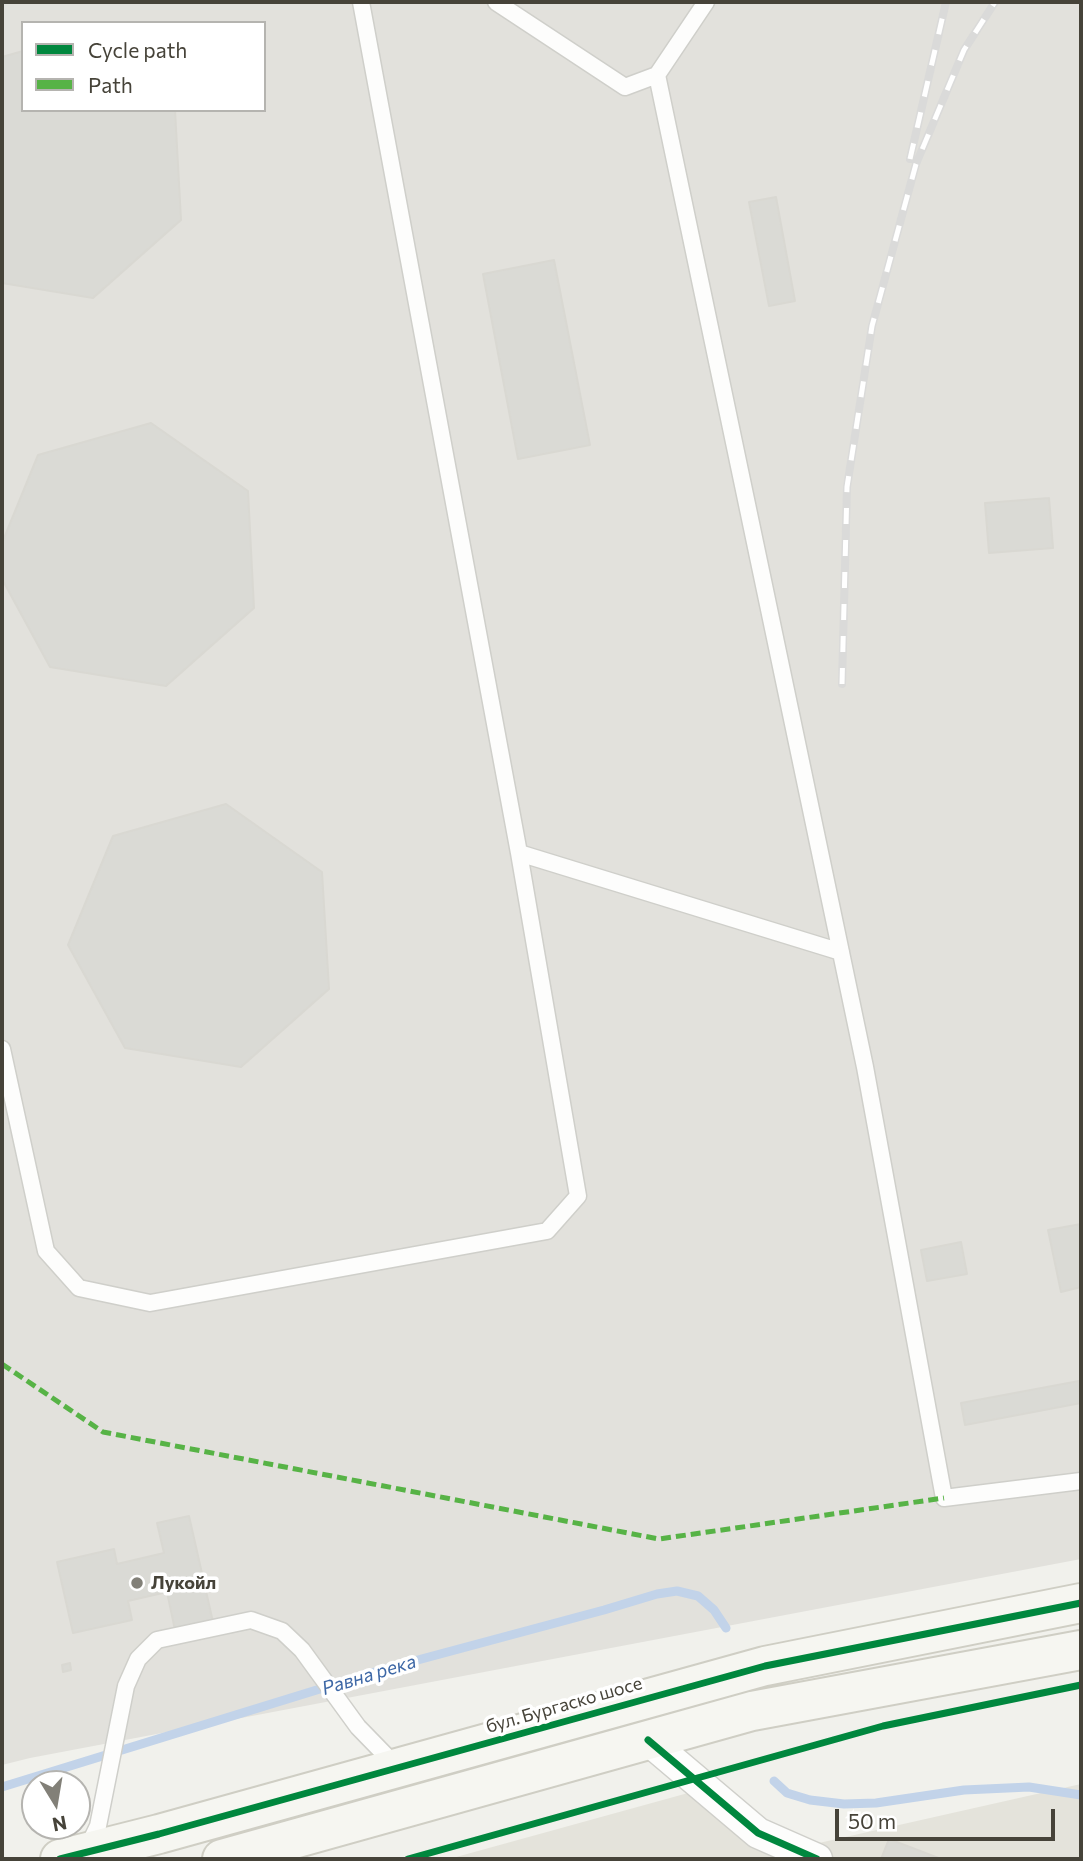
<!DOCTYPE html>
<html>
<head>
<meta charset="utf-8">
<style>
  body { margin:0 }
  #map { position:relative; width:1083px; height:1861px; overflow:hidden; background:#f1f1ec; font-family:Commissioner,sans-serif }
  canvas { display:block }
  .frame { position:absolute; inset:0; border:4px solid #464339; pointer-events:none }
  .legend { position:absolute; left:21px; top:21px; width:245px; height:91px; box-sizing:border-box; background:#fff; border:2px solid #b5b4b0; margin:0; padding:9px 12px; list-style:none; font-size:21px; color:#464339 }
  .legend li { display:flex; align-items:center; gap:14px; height:35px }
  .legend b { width:35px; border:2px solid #b5b4b0 }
  .north { position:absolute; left:21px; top:1770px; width:70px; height:70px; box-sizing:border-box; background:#fff; border:2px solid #b5b4b0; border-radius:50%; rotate:169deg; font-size:19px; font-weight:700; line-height:28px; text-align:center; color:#464339 }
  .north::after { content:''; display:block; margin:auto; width:24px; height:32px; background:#828078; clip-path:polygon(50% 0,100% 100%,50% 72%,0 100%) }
  .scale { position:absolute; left:835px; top:1809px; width:220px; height:32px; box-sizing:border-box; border:4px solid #464339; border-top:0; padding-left:9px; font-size:21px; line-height:24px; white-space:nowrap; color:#464339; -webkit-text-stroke:5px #fff; paint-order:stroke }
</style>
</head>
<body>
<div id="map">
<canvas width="1083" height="1861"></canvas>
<div class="frame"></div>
<ul class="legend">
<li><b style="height:9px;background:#00873e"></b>Cycle path</li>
<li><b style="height:9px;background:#57b346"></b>Path</li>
</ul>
<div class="north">N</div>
<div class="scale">50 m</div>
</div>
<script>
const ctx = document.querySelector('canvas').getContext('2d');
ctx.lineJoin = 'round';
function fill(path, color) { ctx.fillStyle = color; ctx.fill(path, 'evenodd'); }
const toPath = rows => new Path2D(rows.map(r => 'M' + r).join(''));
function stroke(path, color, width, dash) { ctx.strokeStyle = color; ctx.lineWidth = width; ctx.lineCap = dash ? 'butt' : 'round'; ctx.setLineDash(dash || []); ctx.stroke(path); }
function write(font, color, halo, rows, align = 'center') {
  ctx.font = font + ' Commissioner,sans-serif'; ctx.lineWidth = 7; ctx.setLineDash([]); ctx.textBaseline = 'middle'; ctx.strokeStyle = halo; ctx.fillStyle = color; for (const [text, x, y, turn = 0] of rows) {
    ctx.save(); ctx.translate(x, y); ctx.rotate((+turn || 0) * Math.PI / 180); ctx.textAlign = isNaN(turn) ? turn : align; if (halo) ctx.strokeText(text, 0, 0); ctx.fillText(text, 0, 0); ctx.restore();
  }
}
fill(toPath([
  [1081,1784,1081,1859,449,1859,688,1793,753,1840,779,1852]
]), '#e4e3db');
fill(toPath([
  [2,2,1081,2,1081,1559,30,1758,2,1765],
  [23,23,264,23,264,110,23,110]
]), '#e2e1dc');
stroke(toPath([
  [774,1781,787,1793,810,1800,844,1804,876,1803,964,1790,1029,1787,1081,1795],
  [2,1787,388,1668,604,1610,657,1594,677,1591,698,1596,714,1610,726,1628]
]), '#c2d3e9', 9);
const building = toPath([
  [23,51,23,110,175,110,181,220,93,298,2,283,2,57,23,51],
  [776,197,795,301,769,306,749,202,776,197],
  [554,260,590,445,518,459,483,274,554,260],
  [151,423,248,491,254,608,166,686,50,667,2,579,2,543,38,455,151,423],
  [1049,498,1053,548,989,553,985,503,1049,498],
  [226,804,322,872,329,989,241,1067,125,1048,68,945,113,836,226,804],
  [1081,1224,1081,1287,1061,1292,1048,1230,1081,1224],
  [961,1242,967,1274,927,1281,921,1250,961,1242],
  [1079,1381,1081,1403,965,1425,961,1403,1079,1381],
  [189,1516,213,1622,175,1630,167,1592,128,1601,132,1620,73,1633,57,1562,114,1549,117,1564,164,1553,157,1523,189,1516],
  [70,1663,71,1670,63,1672,62,1665,70,1663],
  [889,1839,941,1859,881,1859,889,1839]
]);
fill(building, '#dadad5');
stroke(building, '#d9d8d2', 2);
const service = toPath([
  [496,2,625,87,657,75],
  [706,2,657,75,865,1067,944,1498,1081,1481],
  [519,853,841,952],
  [2,1049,46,1251,79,1288,150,1303,547,1231,578,1196,519,853,361,2],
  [87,1849,98,1826,126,1686,138,1659,157,1640,251,1620,282,1631,302,1650,358,1727,396,1766]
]);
const minor = toPath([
  [648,1740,758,1833,817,1859]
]);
const secondary = toPath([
  [60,1859,159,1834,765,1666,1081,1603],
  [222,1859,752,1711,1081,1650]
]);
stroke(service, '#cfcfca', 19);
stroke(minor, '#cfcfca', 33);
stroke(secondary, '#cfcec4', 42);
stroke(service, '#fdfdfc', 16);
stroke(minor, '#fdfdfc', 30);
stroke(secondary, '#f6f6f1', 38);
const rail = toPath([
  [910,159,946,2],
  [842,684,847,487,872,326,916,164,964,50,995,2]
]);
stroke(rail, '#dadad9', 8);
stroke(rail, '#fff', 5, [16]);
stroke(toPath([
  [2,1364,103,1432,659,1539,944,1498]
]), '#57b346', 5, [10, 5]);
stroke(toPath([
  [648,1740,758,1833,817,1859],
  [60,1859,159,1834,765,1666,1081,1603],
  [408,1859,883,1726,1081,1685]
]), '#00873e', 7);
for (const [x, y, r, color] of [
  [137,1583,7,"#828078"]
]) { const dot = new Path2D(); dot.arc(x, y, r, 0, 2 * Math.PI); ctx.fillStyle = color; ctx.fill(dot); stroke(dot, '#fff', 2.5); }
write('bold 18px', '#464339', '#fff', [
  ["Лукойл",151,1583]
], 'left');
write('18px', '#464339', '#fff', [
  ["бул. Бургаско шосе",564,1705,-16]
]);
write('italic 19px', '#3e68a6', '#fff', [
  ["Равна река",369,1675,-17]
]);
</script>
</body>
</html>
